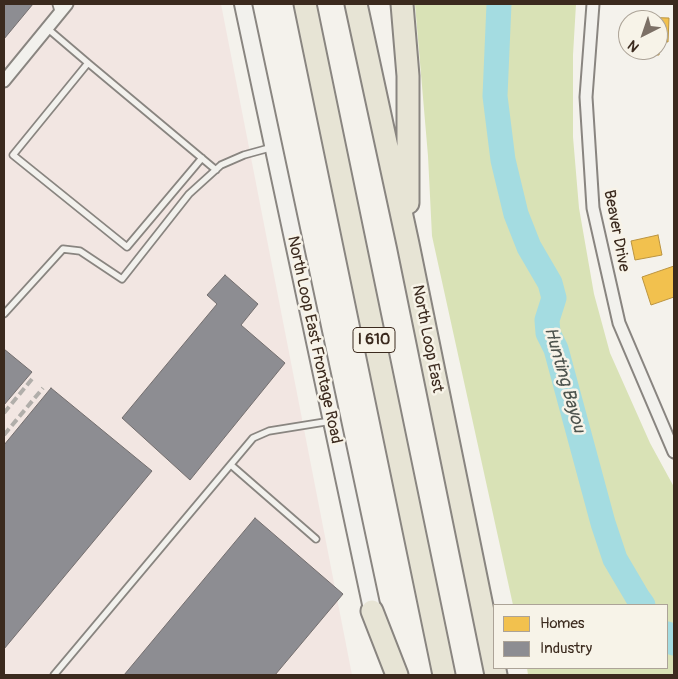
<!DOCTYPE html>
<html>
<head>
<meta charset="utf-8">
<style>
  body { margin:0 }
  #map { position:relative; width:678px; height:679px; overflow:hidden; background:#f4f2ec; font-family:Pangolin,sans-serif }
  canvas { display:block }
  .frame { position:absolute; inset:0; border:5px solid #3b2a1e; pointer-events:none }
  .legend { position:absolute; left:493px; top:604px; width:175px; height:65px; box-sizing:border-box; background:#f7f3e8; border:1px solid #aca397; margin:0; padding:6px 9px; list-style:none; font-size:15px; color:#3b2a1e }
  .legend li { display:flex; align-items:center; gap:10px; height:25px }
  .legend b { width:25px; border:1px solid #aca397 }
  .north { position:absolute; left:618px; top:10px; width:50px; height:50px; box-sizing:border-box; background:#f7f3e8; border:1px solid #aca397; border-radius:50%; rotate:221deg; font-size:14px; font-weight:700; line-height:20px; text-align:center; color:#3b2a1e }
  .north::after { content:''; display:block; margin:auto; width:18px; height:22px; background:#7c7066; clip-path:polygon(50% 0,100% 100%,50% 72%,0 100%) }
</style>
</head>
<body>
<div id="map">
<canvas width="678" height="679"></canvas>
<div class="frame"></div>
<ul class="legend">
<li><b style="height:14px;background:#f2c14e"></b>Homes</li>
<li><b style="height:14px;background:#8d8d92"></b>Industry</li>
</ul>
<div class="north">N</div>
</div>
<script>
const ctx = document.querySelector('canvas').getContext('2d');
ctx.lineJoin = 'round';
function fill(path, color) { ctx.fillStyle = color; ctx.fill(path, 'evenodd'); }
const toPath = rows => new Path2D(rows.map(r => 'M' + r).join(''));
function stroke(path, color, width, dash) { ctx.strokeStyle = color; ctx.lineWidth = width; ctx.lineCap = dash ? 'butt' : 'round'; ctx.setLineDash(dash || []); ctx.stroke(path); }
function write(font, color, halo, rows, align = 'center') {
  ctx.font = font + ' Pangolin,sans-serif'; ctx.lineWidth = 5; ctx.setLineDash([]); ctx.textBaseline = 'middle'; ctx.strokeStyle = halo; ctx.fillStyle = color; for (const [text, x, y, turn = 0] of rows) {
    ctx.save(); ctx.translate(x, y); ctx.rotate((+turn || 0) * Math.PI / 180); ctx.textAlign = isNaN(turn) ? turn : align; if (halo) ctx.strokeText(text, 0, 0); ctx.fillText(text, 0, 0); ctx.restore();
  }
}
fill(toPath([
  [4,4,221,4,352,675,4,675]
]), '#f2e6e2');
fill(toPath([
  [415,4,576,4,573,55,573,137,579,208,594,294,610,353,650,443,674,487,674,675,528,675,527,668,667,668,667,605,513,605,432,236,428,156]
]), '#d9e2b6');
const homes = toPath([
  [637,17,669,18,668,42,660,41,659,55,641,54,641,50,658,50,658,20,636,20,637,17],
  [658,235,662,255,635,260,631,241,658,235],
  [674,266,674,297,651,305,642,277,674,266]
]);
fill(homes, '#f2c14e');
stroke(homes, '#bb9440', 1);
const industry = toPath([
  [4,4,33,4,4,39,4,4],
  [225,275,258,304,241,325,285,363,190,480,122,418,217,304,207,295,225,275],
  [4,349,32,372,4,405,4,349],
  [51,388,152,471,4,649,4,445,51,388],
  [255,518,343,594,275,675,124,675,255,518]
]);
fill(industry, '#8d8d92');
stroke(industry, '#746f6f', 1);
stroke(toPath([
  [499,4,495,96,503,160,516,214,529,247,550,283,554,298,547,320,548,333,556,349,603,523,615,559,638,598,643,605],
  [667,634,674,643]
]), '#a4dce1', 25);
const service = toPath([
  [56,4,59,14],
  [47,28,88,63],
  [202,158,127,247,13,155,88,63,216,170],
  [4,314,63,249,80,251,122,279,189,194,221,165,244,155,273,147],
  [231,465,316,539],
  [54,675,253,438,269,431,331,421]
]);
const minor = toPath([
  [593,4,586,97,593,208,619,323,674,452],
  [4,81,67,4]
]);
const secondary = toPath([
  [243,4,375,623]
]);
const motorway = toPath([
  [305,4,444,675],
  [356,4,408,244,496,675],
  [402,4,408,76,408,203],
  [372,611,397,675]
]);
stroke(service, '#898580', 9);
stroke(minor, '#898580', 15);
stroke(secondary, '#898580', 20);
stroke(motorway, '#898580', 25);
stroke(service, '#f2f1ed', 5.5);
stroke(minor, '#f2f1ed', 11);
stroke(secondary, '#f2f1ed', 16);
stroke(motorway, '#e7e4d5', 21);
stroke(toPath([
  [4,413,32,379],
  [4,435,43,388]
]), '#b1aeaa', 4, [8, 4]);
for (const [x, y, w] of [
  [374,340,42]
]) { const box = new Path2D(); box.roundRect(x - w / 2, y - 12.5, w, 25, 4); ctx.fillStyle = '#f7f3e8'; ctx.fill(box); stroke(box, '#3b2a1e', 1); }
write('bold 15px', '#3b2a1e', null, [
  ["I 610",374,340]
]);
write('16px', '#3b2a1e', '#f7f3e8', [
  ["Beaver Drive",616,231,79],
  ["North Loop East",427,339,79],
  ["North Loop East Frontage Road",314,340,78]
]);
write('italic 18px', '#4d544e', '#f7f3e8', [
  ["Hunting Bayou",564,380,74]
]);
</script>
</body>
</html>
